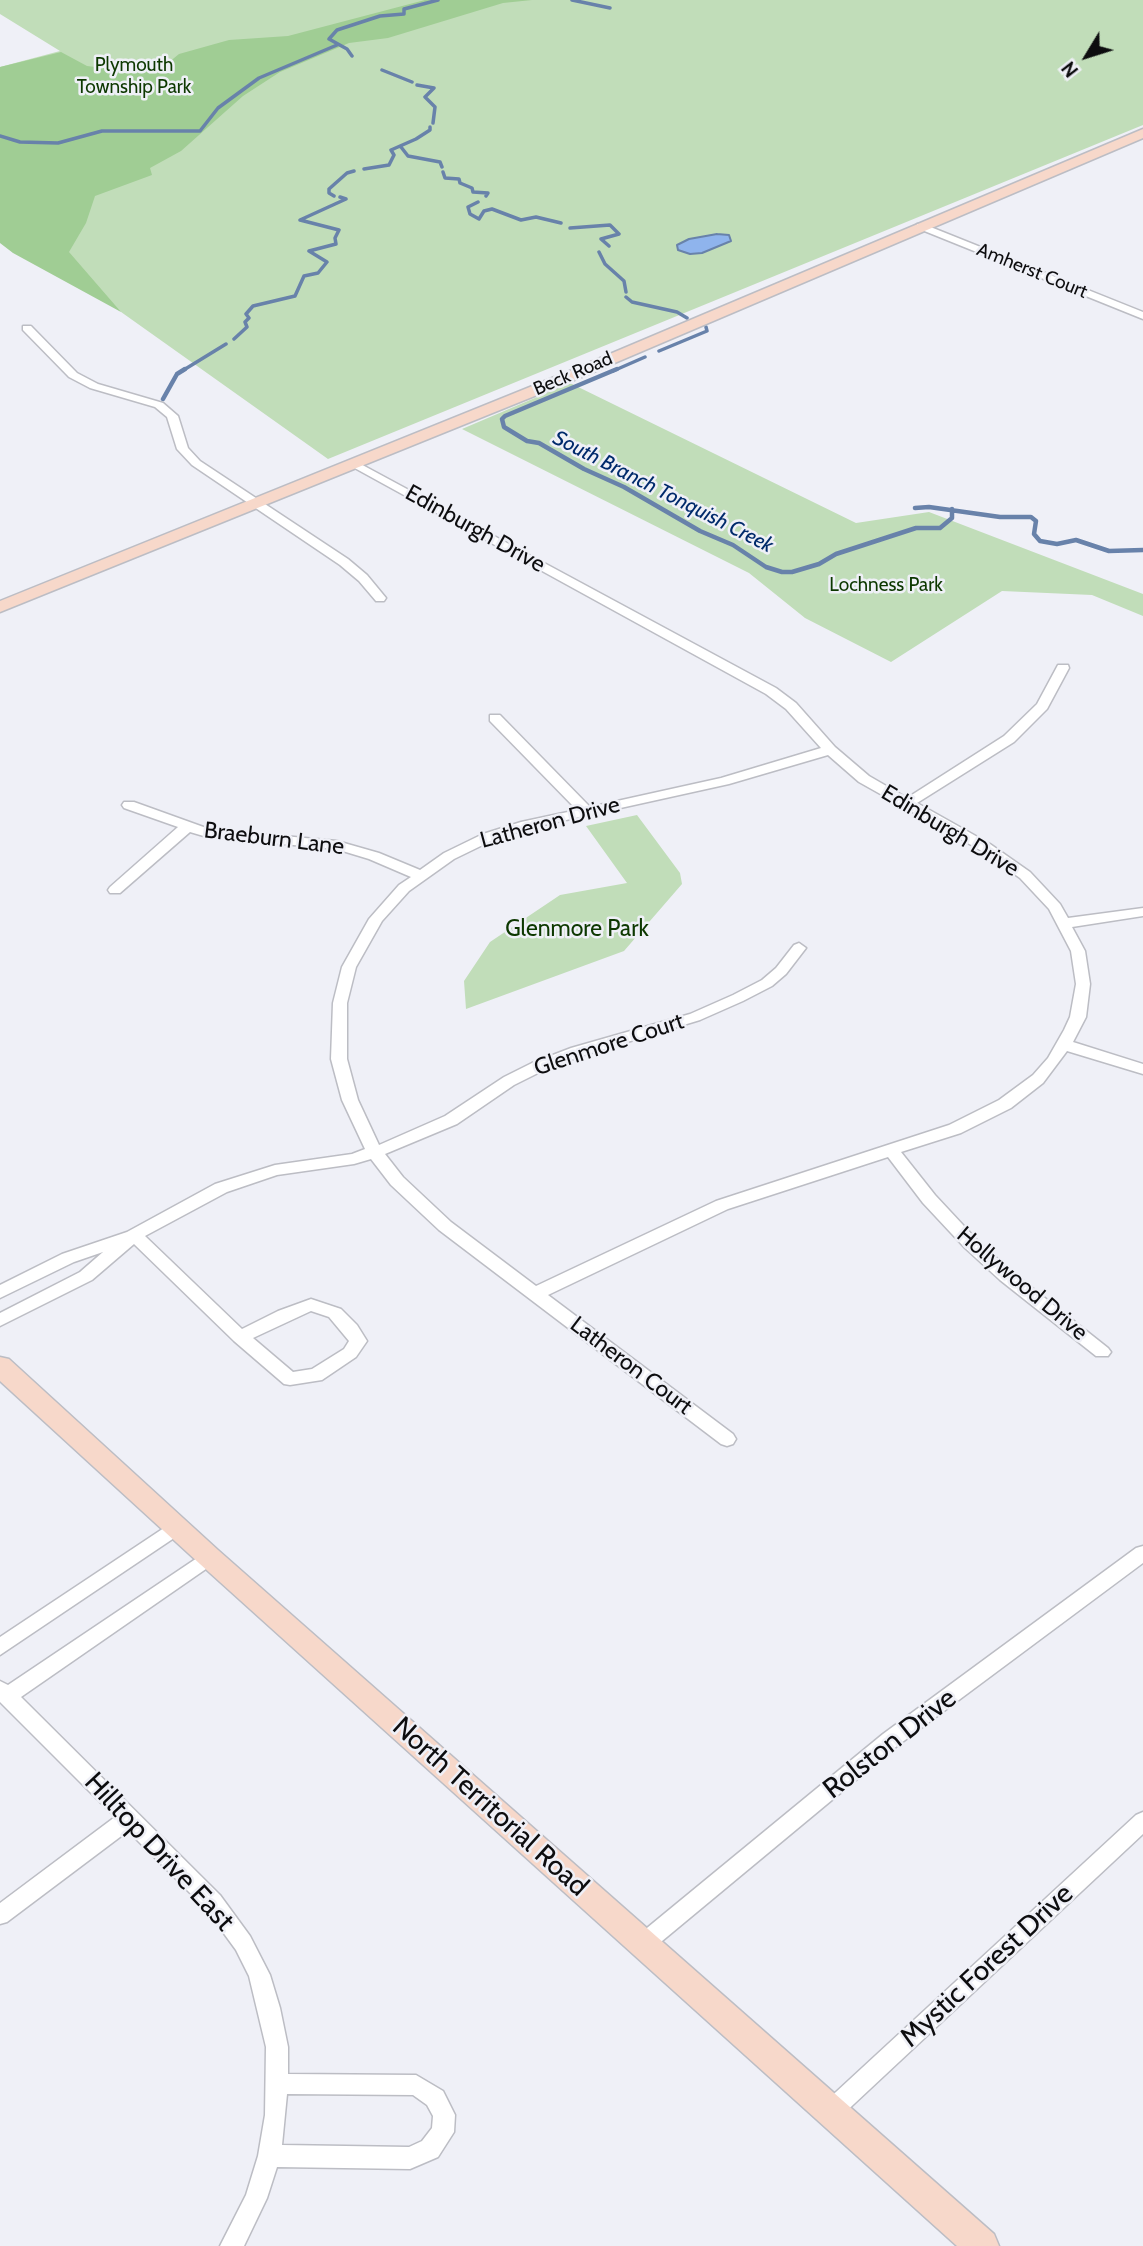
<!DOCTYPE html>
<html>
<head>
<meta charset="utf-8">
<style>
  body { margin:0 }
  #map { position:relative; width:1143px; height:2246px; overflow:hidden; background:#eff0f7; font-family:Cabin,sans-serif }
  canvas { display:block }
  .north { position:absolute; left:1052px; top:21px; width:70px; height:70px; -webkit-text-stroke:5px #eff0f7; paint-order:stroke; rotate:232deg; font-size:19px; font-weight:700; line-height:28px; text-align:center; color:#0d0d0f }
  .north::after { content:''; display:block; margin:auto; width:24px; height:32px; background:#0d0d0f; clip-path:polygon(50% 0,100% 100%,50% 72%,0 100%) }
</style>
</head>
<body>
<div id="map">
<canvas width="1143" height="2246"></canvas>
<div class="north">N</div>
</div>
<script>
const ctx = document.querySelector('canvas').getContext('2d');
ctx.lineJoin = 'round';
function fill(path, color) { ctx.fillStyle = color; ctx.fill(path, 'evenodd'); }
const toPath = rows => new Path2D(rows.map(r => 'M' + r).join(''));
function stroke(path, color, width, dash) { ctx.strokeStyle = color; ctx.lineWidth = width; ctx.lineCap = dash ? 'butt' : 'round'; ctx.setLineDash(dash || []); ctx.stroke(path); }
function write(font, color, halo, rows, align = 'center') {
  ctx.font = font + ' Cabin,sans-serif'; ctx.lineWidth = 5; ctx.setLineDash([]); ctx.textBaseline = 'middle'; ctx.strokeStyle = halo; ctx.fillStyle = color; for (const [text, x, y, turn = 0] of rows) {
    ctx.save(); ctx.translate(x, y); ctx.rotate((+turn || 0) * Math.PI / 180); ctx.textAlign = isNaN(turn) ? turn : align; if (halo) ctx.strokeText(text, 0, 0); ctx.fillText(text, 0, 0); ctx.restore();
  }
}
fill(toPath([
  [0,0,1143,0,1143,125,328,459,0,226,0,67,60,51,0,14],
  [570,383,856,523,929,512,1143,594,1143,616,1092,595,1002,591,891,662,805,618,749,573,462,429],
  [637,815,680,873,682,884,624,951,466,1009,464,981,490,942,560,895,627,883,586,826]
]), '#c1ddb9');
fill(toPath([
  [425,0,532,0,503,3,388,38,349,43,280,72,243,96,181,151,150,168,152,175,95,196,86,223,69,252,121,312,13,253,0,243,0,67,61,52,87,66,120,70,168,63,179,54,229,40,288,36]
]), '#a0cd94');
const water = toPath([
  [717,234,729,235,731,241,702,253,690,254,678,250,677,245,689,239,717,234]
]);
fill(water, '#8fb4ed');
stroke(water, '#6882aa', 2);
stroke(toPath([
  [572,0,610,8],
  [352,56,347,49,329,39,337,30,380,16,404,14,404,9,438,0],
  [382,70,412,82],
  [417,85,434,88,425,97,435,107,433,123],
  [0,136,20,142,58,143,102,131,200,131,218,108,259,78,337,45],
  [401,147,408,156,440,162,442,167],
  [364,169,389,165,394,155,391,150,416,139,430,130,430,127],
  [443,172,445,178,459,179,460,183,472,188,473,192,488,193,486,196],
  [334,196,329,193,329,189,347,173,354,171],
  [478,202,468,207,470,214,479,219,484,211,492,209,521,220,536,217,561,223],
  [570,228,610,225,619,234,601,239,609,246],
  [599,252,605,264,624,281,626,292],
  [626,297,632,302,677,312,687,318],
  [234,339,247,327,245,322,249,318,246,314,253,306,295,296,304,276,318,273,327,262,309,251,336,244,335,238,339,230,300,220,346,199,340,197],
  [659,351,707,331,706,327],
  [182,371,226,344],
  [613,371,645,357]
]), '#6882aa', 3.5);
stroke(toPath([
  [617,369,505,416,502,419,504,427,527,441,539,443,584,469,624,487,700,531,733,545,766,567,782,572,792,572,819,564,836,554,916,528,940,528,952,518,952,509],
  [163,399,177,374,185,369],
  [915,508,929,507,1000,517,1031,517,1036,521,1034,534,1040,541,1057,544,1076,540,1109,551,1143,550]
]), '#6882aa', 4.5);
const minor = toPath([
  [917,224,923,224,1143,312,1143,319,917,228,917,224],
  [23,326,31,326,77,373,98,384,163,403,178,416,188,448,200,461,348,559,367,575,386,598,384,601,376,601,359,581,340,565,192,465,177,449,167,417,155,407,90,388,69,377,23,330,23,326],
  [355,461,776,688,796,703,835,747,869,776,907,798,1004,736,1037,704,1058,665,1068,665,1069,668,1047,709,1014,742,917,803,990,844,1030,872,1060,904,1068,918,1143,908,1143,916,1072,927,1085,951,1090,984,1086,1017,1073,1042,1143,1064,1143,1074,1067,1051,1043,1083,1011,1108,961,1133,901,1152,935,1195,977,1240,1012,1272,1108,1348,1111,1352,1108,1356,1096,1356,1000,1280,965,1248,923,1203,888,1157,728,1209,548,1295,733,1434,736,1439,733,1444,727,1446,721,1444,439,1230,391,1185,371,1159,354,1164,277,1175,227,1192,145,1236,242,1329,278,1311,311,1299,341,1309,357,1325,367,1341,356,1357,322,1380,290,1385,284,1384,234,1341,134,1244,92,1280,0,1326,0,1313,80,1272,103,1252,74,1262,0,1298,0,1285,62,1254,127,1232,215,1184,275,1165,352,1154,365,1149,342,1100,331,1059,333,1003,342,967,369,919,399,885,411,877,369,859,336,849,207,837,190,832,120,893,110,893,108,890,110,887,178,827,124,808,122,805,124,802,134,802,209,829,337,841,379,853,420,870,444,853,483,834,521,822,577,810,490,721,490,715,500,715,590,807,721,778,821,748,786,709,766,694,351,466,351,462,355,461],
  [828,755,859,782,980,850,1020,878,1049,909,1071,951,1076,984,1070,1017,1064,1030,1048,1058,1033,1075,999,1100,949,1125,716,1201,536,1286,451,1222,403,1177,385,1154,457,1124,514,1085,542,1071,581,1056,700,1020,743,1001,772,986,786,974,806,948,799,943,794,945,776,968,762,980,733,995,690,1014,571,1048,532,1063,504,1077,445,1116,379,1145,358,1100,347,1059,347,1003,356,967,382,921,409,891,454,859,493,840,530,828,729,784,828,755],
  [311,1311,329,1317,349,1341,344,1349,312,1369,293,1372,253,1338,311,1311],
  [176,1520,183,1522,185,1527,183,1532,0,1655,0,1637,176,1520],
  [1143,1546,1143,1563,897,1746,650,1951,643,1953,636,1951,632,1944,636,1937,883,1734,1136,1548,1143,1546],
  [209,1550,216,1552,218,1557,216,1562,21,1697,220,1895,250,1936,270,1975,280,2008,288,2047,288,2074,416,2075,443,2091,455,2115,454,2132,438,2157,410,2169,277,2167,267,2198,244,2246,220,2246,246,2195,258,2156,265,2115,266,2047,249,1976,236,1950,206,1909,128,1831,7,1922,0,1924,0,1903,115,1817,0,1702,0,1681,8,1685,209,1550],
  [287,2094,413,2095,427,2105,433,2116,432,2128,422,2141,409,2147,282,2145,287,2094],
  [1143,1812,1143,1834,839,2118,831,2121,823,2118,820,2111,823,2104,1136,1815,1143,1812]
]);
const secondary = toPath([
  [1143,129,1143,138,584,376,0,612,0,601,572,370,1143,129],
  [0,1357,9,1359,218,1550,994,2234,999,2246,957,2246,200,1564,0,1381,0,1357]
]);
stroke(minor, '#bcbdc4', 3);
stroke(secondary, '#bcbdc4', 3);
fill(minor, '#fff');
fill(secondary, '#f7d8ca');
write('19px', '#0d3800', '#eff0f7', [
  ["Plymouth",134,65],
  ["Township Park",134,87],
  ["Lochness Park",886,585]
]);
write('19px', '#0d0d0f', '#eff0f7', [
  ["Amherst Court",1032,271,22],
  ["Beck Road",573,374,-23]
]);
write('italic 21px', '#002a6b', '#eff0f7', [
  ["South Branch Tonquish Creek",663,492,27]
]);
write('23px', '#0d0d0f', '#eff0f7', [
  ["Edinburgh Drive",475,529,29],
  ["Latheron Drive",550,823,-15],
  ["Edinburgh Drive",950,831,31],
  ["Braeburn Lane",274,839,7],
  ["Glenmore Court",609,1045,-18],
  ["Hollywood Drive",1022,1284,40],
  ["Latheron Court",631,1366,37]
]);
write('23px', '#0d3800', '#eff0f7', [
  ["Glenmore Park",577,929]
]);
write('28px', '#0d0d0f', '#eff0f7', [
  ["Rolston Drive",890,1744,-38],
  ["North Territorial Road",490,1807,42],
  ["Hilltop Drive East",159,1852,47],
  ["Mystic Forest Drive",987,1966,-43]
]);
</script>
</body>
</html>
